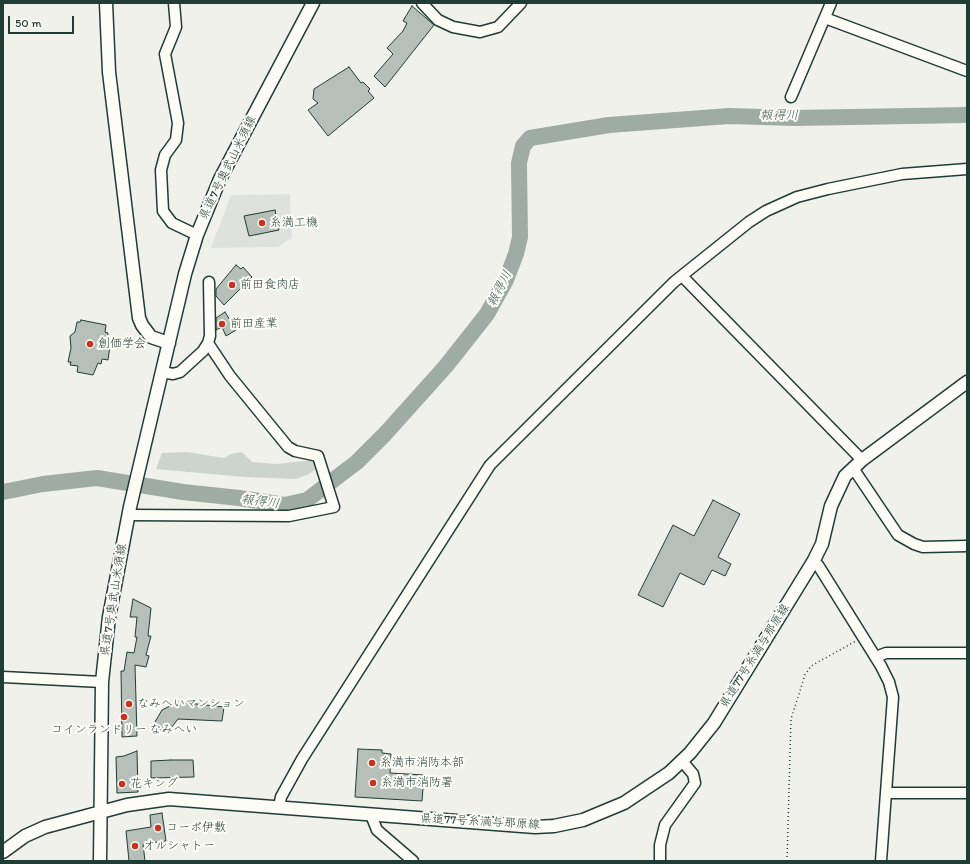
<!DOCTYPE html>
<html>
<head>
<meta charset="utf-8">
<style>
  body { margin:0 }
  #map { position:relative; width:970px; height:864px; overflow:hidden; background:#f0f1eb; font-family:Itim,sans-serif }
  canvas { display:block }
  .frame { position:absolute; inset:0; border:4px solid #1f3d34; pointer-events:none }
  .scale { position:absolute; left:8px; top:16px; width:66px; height:18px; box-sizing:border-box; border:2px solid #1f3d34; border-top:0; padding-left:5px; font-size:12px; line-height:14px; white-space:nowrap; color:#1f3d34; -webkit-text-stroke:3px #fdfcf7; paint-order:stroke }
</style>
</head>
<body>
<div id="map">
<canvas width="970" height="864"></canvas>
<div class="frame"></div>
<div class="scale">50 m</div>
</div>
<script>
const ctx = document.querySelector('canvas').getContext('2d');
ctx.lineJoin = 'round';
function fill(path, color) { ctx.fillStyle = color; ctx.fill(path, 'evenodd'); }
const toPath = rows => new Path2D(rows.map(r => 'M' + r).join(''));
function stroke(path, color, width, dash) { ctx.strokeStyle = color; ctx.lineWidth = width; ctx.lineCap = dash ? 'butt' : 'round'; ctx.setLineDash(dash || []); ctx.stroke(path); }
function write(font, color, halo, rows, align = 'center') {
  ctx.font = font + ' Itim,"Klee One",sans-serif'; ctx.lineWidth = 4; ctx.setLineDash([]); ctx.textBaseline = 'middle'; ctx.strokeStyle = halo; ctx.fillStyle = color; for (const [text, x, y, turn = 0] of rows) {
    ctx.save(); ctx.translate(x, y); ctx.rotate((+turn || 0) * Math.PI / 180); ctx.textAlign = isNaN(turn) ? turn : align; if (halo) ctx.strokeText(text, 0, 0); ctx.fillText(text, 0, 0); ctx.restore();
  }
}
fill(toPath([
  [290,194,292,238,278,247,211,248,231,195]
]), '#dfe2dc');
fill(toPath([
  [187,452,224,458,231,454,242,452,252,462,277,464,314,460,319,467,309,474,296,479,244,477,156,469,162,453]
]), '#cdd3cd');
stroke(toPath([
  [3,492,43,484,97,478,183,492,239,498,285,505,307,500,357,462,385,434,446,366,487,314,506,280,516,254,520,237,519,163,523,146,530,138,609,125,729,116,795,118,967,115]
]), '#9faca4', 16);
const building = toPath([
  [412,6,434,25,385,87,374,76,393,54,387,48,403,31,407,23,403,21,412,6],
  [349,67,361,83,363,82,370,89,368,91,374,98,328,136,308,110,318,103,313,99,314,89,349,67],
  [275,210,279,230,249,236,244,216,275,210],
  [236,265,241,269,243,267,252,277,224,305,216,296,216,289,236,265],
  [225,312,236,330,226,336,222,327,216,330,216,318,225,312],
  [81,320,106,325,105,332,108,333,107,339,111,339,108,360,102,359,101,364,98,363,93,375,77,372,78,366,70,365,71,362,68,362,71,348,70,336,75,332,77,322,80,322,81,320],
  [713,500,740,514,718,557,731,564,725,576,712,570,704,585,680,573,663,607,638,595,673,525,694,536,713,500],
  [133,599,151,608,148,636,151,636,146,655,149,656,146,667,135,665,137,736,122,737,121,671,124,671,127,652,134,653,137,637,135,637,137,617,130,617,133,599],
  [178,702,224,707,222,721,178,719,168,732,152,727,162,710,178,702],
  [358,749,382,750,382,753,391,754,390,773,424,775,422,801,355,797,358,749],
  [137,751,138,792,117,793,116,757,124,756,137,751],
  [171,760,193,760,194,777,151,778,151,761,171,760],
  [162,813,166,841,143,844,145,861,129,861,126,831,151,827,150,815,162,813]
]);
fill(building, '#b6bfb8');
stroke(building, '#1f3d34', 1);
const minor = toPath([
  [174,3,176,27,165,54,178,123,176,140,165,155,161,170,163,211,172,223,197,235],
  [422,3,438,20,453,27,480,32,498,27,521,3],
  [825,18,967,71],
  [791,97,831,3],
  [682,276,862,460],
  [162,372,173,374,180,372,203,351,208,343,210,336,209,282],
  [853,468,898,535,914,544,923,547,967,546],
  [129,515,289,516,334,507,318,456,295,451,288,447,230,376,208,343],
  [813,562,818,565,881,666,889,682,893,697,881,861],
  [876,657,886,653,967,653],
  [3,677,102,682],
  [886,793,967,793],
  [279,807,281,797,302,759,490,465,674,282,749,222,766,211,797,197,828,189,902,174,967,169],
  [371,815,377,830,413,861],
  [660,861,660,845,665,825,695,783,693,774,682,761]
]);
const major = toPath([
  [106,3,109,72,139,318,142,325,151,337,169,343],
  [3,852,25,836,45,827,127,805,169,799,535,827,554,826,583,820,624,803,669,773,690,753,714,723,813,562,822,544,831,506,845,476,862,460,967,382],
  [100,861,102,682,109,617,130,507,185,274,197,235,220,179,313,3]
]);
stroke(minor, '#1f3d34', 13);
stroke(major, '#1f3d34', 15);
stroke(toPath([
  [787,861,791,719,805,675,811,666,856,641]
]), '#1f3d34', 1.5, [1, 3]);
stroke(minor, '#fdfcf7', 10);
stroke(major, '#fdfcf7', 12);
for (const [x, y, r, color] of [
  [262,223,4,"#c8321e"],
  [232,285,4,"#c8321e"],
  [222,324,4,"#c8321e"],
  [90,344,4,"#c8321e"],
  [129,704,4,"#c8321e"],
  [124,717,4,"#c8321e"],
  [372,763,4,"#c8321e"],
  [373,783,4,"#c8321e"],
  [122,784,4,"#c8321e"],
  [158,828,4,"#c8321e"],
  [135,846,4,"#c8321e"]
]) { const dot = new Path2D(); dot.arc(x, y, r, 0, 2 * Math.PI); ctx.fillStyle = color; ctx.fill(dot); stroke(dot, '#fdfcf7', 1.5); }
write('12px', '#1f3d34', '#fdfcf7', [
  ["県道7号奥武山米須線",228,168,-64],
  ["県道7号奥武山米須線",114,600,-81],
  ["県道77号糸満与那原線",755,656,-58],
  ["県道77号糸満与那原線",480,822,3]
]);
write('12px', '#1f3d34', '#fdfcf7', [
  ["糸満工機",270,223],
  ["前田食肉店",240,285],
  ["前田産業",230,324],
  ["創価学会",98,344],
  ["なみへいマンション",137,704],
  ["コインランドリー なみへい",124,730,"center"],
  ["糸満市消防本部",380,763],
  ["糸満市消防署",381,783],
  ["花キング",130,784],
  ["コーポ伊敷",166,828],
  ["オルシャトー",143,846]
], 'left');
write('italic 13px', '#455e56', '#fdfcf7', [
  ["報得川",779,116],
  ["報得川",500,289,-63],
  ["報得川",260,502,8]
]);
</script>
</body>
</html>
